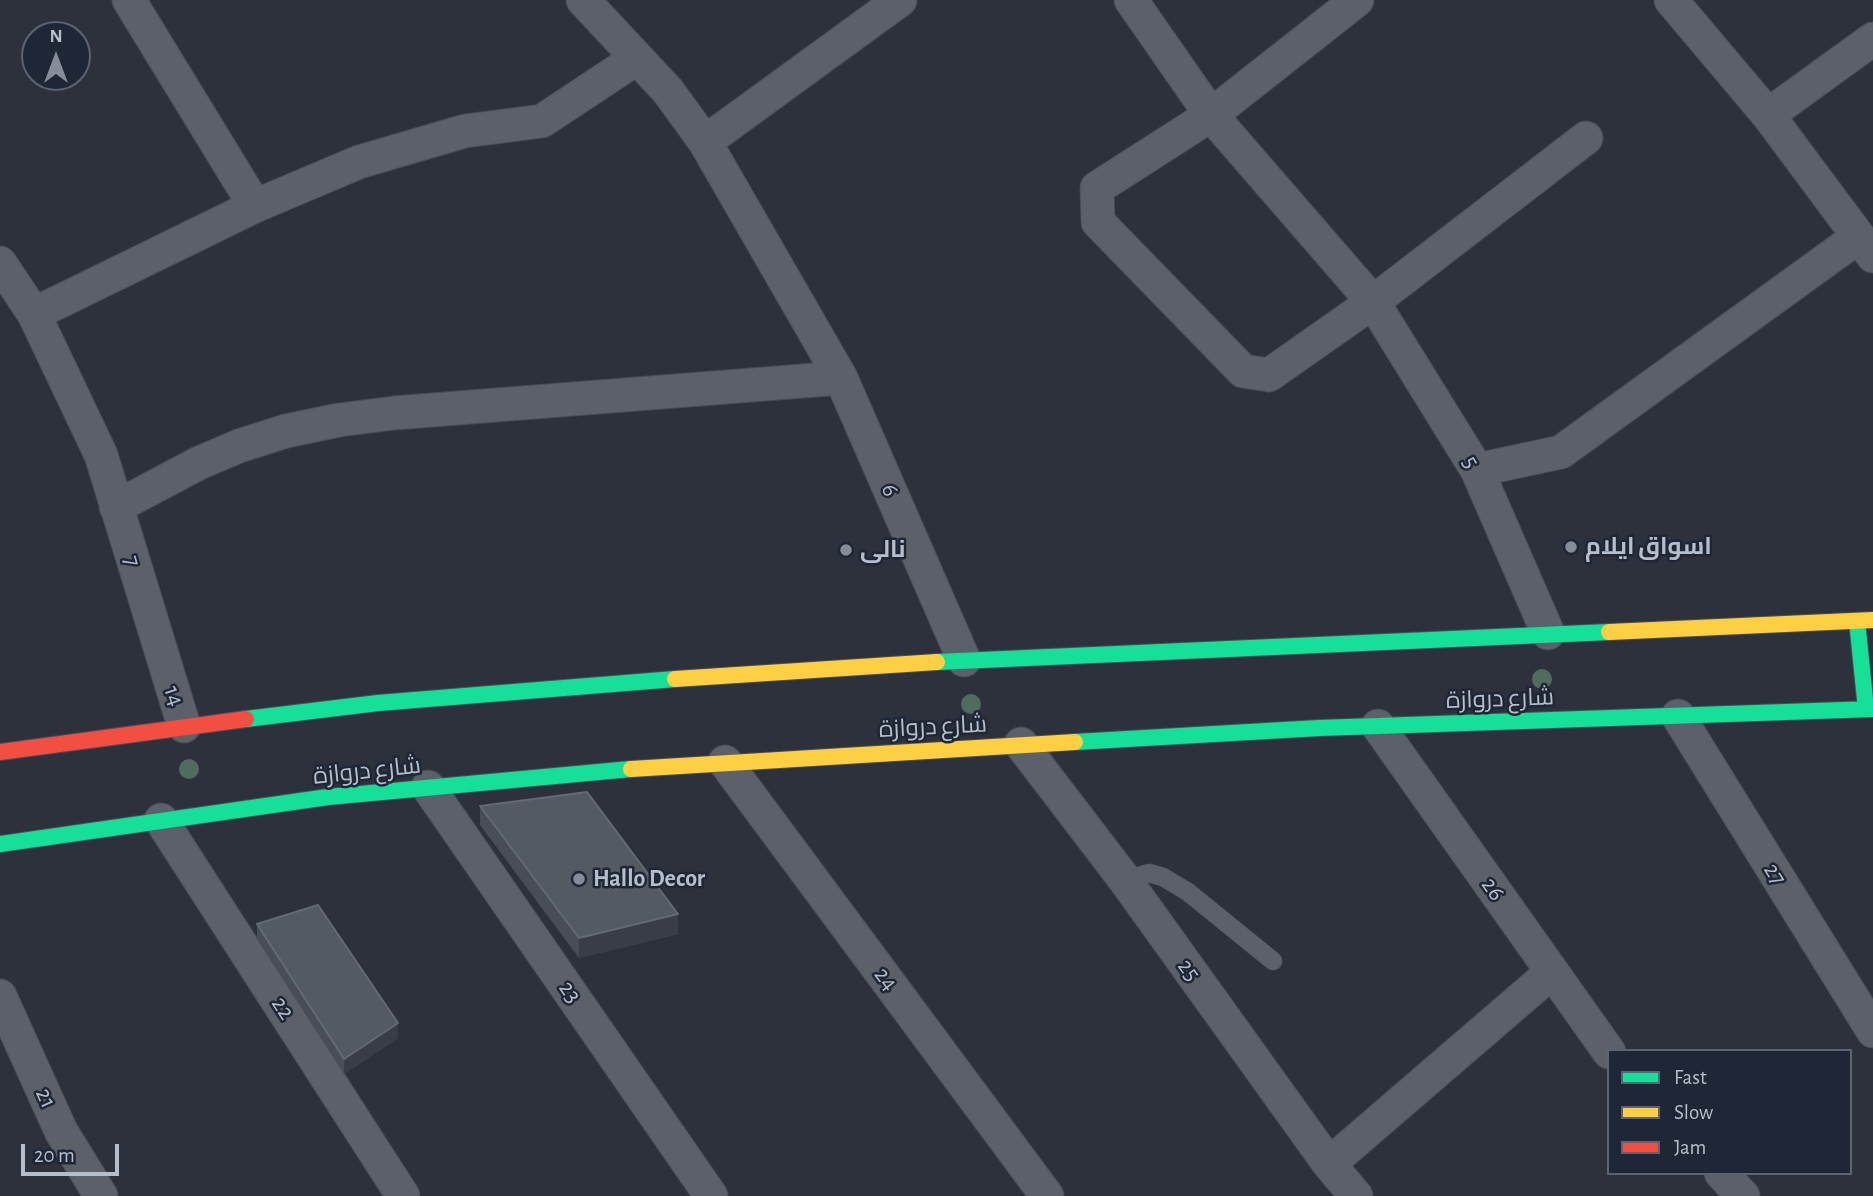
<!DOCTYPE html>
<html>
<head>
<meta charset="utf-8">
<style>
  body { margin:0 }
  #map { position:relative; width:1873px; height:1196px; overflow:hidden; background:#2c313b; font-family:"Alegreya Sans",sans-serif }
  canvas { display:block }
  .legend { position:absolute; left:1607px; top:1049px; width:245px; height:126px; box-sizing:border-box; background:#1f2736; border:2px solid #5c6372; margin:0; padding:9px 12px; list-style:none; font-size:21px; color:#b7becb }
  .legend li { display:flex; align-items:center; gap:14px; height:35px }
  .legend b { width:35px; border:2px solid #5c6372 }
  .north { position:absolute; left:21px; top:21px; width:70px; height:70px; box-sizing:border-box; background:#1f2736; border:2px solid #5c6372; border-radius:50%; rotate:0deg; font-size:19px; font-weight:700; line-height:28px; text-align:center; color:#b7becb }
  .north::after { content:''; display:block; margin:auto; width:24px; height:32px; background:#868d99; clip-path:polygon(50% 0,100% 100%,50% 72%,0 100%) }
  .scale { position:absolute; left:21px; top:1144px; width:98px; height:32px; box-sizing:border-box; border:4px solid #b7becb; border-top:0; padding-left:9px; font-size:21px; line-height:24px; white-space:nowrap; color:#b7becb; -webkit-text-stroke:5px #1f2736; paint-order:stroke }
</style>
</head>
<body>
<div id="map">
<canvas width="1873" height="1196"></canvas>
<ul class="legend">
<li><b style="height:9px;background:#16e098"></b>Fast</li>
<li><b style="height:9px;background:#ffcf43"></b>Slow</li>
<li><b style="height:9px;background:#f24e42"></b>Jam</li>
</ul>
<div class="north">N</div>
<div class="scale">20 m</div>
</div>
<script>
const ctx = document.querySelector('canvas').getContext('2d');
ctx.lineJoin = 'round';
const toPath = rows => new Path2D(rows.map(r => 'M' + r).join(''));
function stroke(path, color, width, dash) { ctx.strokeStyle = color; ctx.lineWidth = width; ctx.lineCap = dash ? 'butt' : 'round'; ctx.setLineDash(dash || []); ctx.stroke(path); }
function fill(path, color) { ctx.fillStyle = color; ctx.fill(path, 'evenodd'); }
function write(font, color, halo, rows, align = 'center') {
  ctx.font = font + ' "Alegreya Sans",Cairo,sans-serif'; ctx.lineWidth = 5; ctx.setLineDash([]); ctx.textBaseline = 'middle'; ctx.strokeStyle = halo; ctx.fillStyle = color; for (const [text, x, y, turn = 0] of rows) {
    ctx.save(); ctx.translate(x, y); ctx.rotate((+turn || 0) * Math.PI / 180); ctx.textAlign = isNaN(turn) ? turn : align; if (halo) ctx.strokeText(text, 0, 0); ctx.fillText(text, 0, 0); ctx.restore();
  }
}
const lane = toPath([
  [1125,880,1149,873,1163,877,1188,892,1273,961]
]);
const street = toPath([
  [129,0,255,206],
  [583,0,668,91,705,142,841,378,964,660],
  [1131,0,1211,115,1373,302,1477,470,1548,633],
  [1357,0,1211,115,1097,188,1098,222,1243,371,1269,375,1373,302,1586,138],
  [1671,0,1768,115,1873,256],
  [1768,115,1873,39],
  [705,142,900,0],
  [0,263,34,314,101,455,184,726],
  [34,314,255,206,359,162,465,131,542,121,637,58],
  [1477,470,1561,452,1858,237],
  [116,507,199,463,239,446,286,431,339,420,394,413,841,378],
  [1678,716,1873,1031],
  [1378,726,1609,1052],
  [1021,744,1125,880,1329,1164,1356,1196],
  [725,762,1047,1196],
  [428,787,711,1196],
  [161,820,403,1196],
  [0,996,61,1131,101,1196],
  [1329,1164,1552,972],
  [1721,1173,1743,1196]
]);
const fast = toPath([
  [1857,621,1866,709],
  [937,662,1609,632],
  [246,719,378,703,675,679],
  [1075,742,1319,728,1873,709],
  [0,844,328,797,631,769]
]);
const slow = toPath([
  [1609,632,1873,620],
  [675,679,937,662],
  [631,769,1075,742]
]);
const jam = toPath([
  [0,752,246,719]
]);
stroke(lane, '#484c53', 19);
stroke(street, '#484c53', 35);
stroke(fast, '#4a4e58', 18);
stroke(slow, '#4a4e58', 18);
stroke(jam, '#4a4e58', 18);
stroke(lane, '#5c6069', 18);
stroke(street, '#5c6069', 33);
stroke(fast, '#16e098', 16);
stroke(slow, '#ffcf43', 16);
stroke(jam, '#f24e42', 16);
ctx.fillStyle = '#516c5f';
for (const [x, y] of [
  [1542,679],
  [971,704],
  [189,769]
]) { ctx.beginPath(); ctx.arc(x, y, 10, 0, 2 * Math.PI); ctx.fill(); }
fill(toPath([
  [480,806,678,934,579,958,480,825],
  [257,924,398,1038,344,1074,257,939]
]), '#484d56');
fill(toPath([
  [678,914,678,934,579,958,579,938],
  [398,1023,398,1038,344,1074,344,1059]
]), '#383d46');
const building = toPath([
  [587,792,678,914,579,938,480,806,587,792],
  [318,905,398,1023,344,1059,257,924,318,905]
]);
fill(building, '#545a62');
stroke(building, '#646973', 2);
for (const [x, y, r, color] of [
  [1571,547,7,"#868d99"],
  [846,550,7,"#868d99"],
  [579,879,7,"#868d99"]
]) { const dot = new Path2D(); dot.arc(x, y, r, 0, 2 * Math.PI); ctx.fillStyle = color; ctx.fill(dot); stroke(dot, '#1f2736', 2.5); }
write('24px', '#b7becb', '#1f2736', [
  ["5",1471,462,60],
  ["6",890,490,66],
  ["7",132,561,74],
  ["14",174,696,71],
  ["شارع دروازة",1500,699,-2],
  ["شارع دروازة",933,727,-3],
  ["شارع دروازة",367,771,-6],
  ["27",1775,874,58],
  ["26",1493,889,55],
  ["25",1189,970,54],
  ["24",886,979,53],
  ["23",570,992,55],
  ["22",283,1008,57],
  ["21",46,1098,66]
]);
write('bold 24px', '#b7becb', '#1f2736', [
  ["اسواق ایلام",1585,547],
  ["نالی",860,550],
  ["Hallo Decor",593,879]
], 'left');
</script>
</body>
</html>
